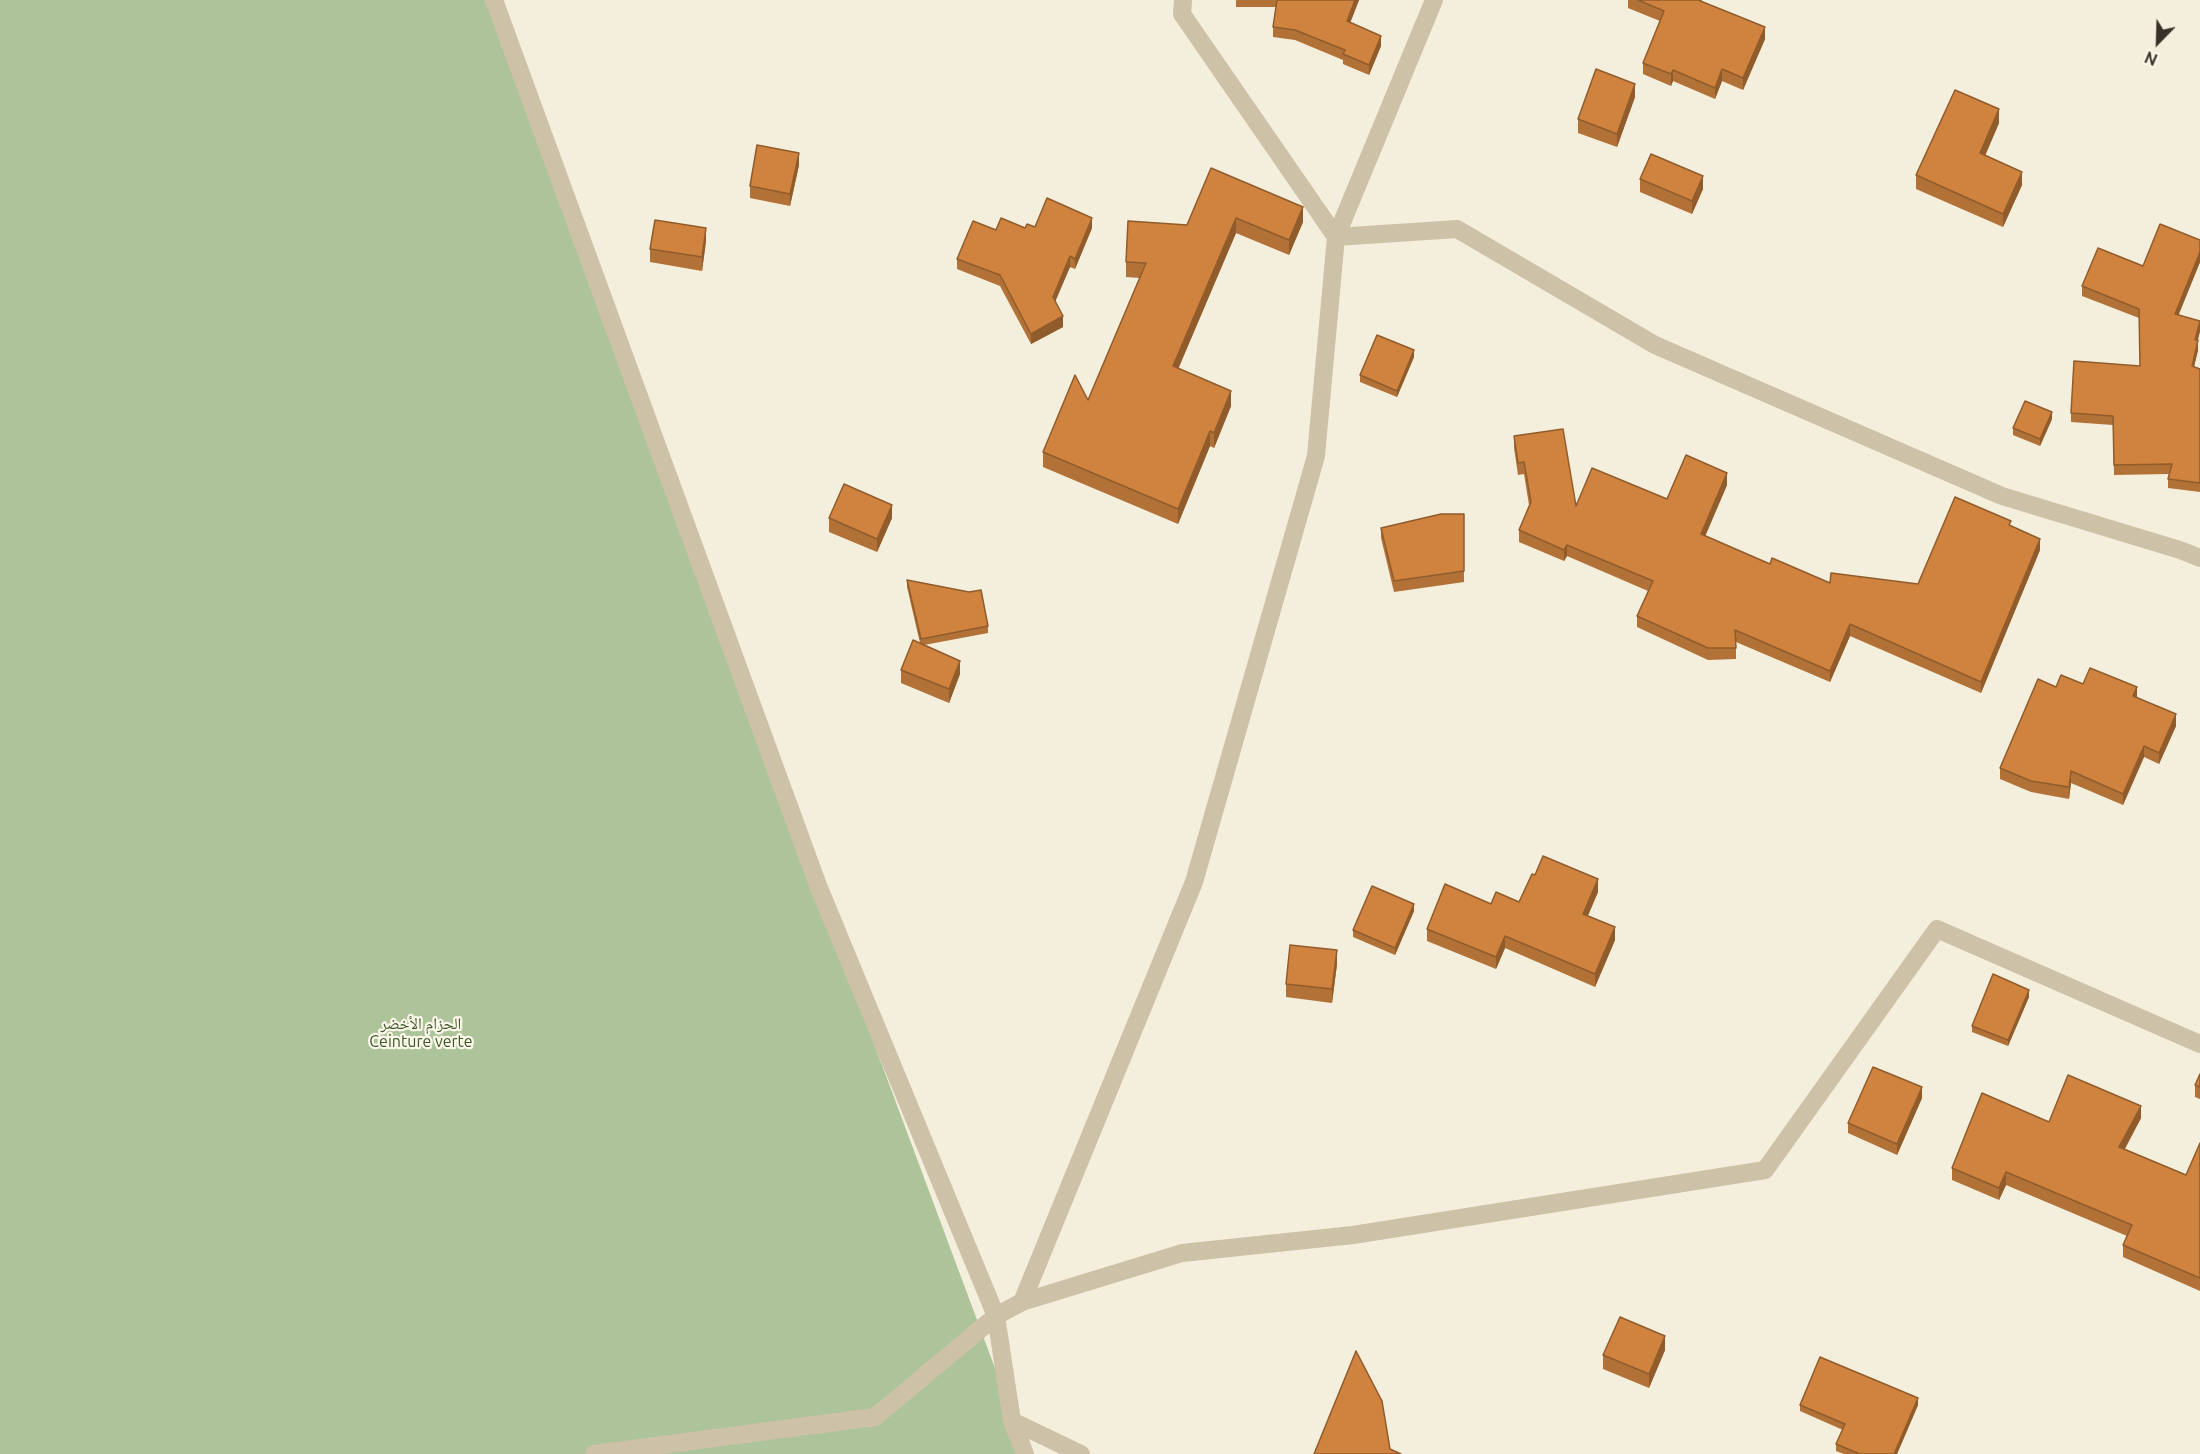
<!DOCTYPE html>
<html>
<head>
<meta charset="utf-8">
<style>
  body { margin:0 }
  #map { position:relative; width:2200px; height:1454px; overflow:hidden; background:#f4eedc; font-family:Ubuntu,sans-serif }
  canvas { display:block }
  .north { position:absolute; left:2128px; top:12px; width:60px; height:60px; -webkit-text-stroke:4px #fbf7e9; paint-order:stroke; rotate:203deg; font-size:16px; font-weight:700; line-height:24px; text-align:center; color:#393128 }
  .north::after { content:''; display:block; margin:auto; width:21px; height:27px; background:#393128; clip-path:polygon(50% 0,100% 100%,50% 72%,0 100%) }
</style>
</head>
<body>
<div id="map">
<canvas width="2200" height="1454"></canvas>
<div class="north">N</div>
</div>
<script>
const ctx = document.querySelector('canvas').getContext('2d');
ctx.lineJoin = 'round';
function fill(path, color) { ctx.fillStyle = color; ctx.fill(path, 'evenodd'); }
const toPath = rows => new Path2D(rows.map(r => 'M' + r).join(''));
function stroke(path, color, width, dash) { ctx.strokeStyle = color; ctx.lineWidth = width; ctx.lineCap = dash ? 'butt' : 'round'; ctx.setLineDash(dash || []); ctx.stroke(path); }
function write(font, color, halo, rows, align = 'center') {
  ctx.font = font + ' Ubuntu,"Noto Naskh Arabic",sans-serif'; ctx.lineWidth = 4.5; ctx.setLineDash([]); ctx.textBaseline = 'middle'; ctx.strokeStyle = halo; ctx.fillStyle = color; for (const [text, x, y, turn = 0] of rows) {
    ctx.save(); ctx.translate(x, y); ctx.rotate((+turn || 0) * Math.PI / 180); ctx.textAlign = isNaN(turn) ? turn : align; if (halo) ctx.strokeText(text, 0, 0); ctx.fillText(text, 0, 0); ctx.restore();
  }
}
fill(toPath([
  [0,0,485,0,1027,1454,0,1454]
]), '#adc49b');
stroke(toPath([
  [494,0,819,888,996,1316,1012,1421,1025,1454],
  [1183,0,1182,14,1336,237],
  [1336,237,1457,229,1655,345,2002,496,2180,550,2200,558],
  [1022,1302,1194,882,1316,456,1336,237,1434,0],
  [1012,1421,1081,1454],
  [594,1454,875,1417,996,1316,1022,1302,1182,1253,1353,1235,1765,1170,1937,929,2200,1044]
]), '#cdc1a7', 18);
fill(toPath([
  [1236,0,1359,0,1350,23,1381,46,1369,75,1343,64,1343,60,1295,40,1273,37,1273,27,1276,7,1236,7],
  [1628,0,1702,0,1702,1,1765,39,1743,90,1722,81,1715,99,1673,81,1671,86,1643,74,1643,63,1660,21,1628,8],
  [1635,97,1617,147,1578,133,1578,119],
  [1999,123,1985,156,2022,185,2003,227,1916,189,1916,175],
  [799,165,790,206,750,198,750,186],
  [1211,168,1303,222,1289,255,1236,233,1178,369,1231,406,1214,448,1210,446,1178,524,1043,467,1043,452,1088,400,1140,278,1126,277,1126,262,1187,225],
  [1640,179,1703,189,1692,214,1640,192],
  [1025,228,1092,228,1075,269,1070,267,1055,301,1063,327,1031,344,1000,286,957,269,957,259,996,230],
  [2200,240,2200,262,2178,315,2200,321,2200,331,2198,340,2198,350,2194,367,2200,369,2200,492,2168,488,2168,479,2169,474,2114,475,2113,425,2071,422,2071,413,2140,366,2139,318,2082,296,2082,286,2143,266],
  [706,241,702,271,650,262,650,249],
  [1414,357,1397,397,1360,382,1360,375],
  [2052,419,2040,446,2013,435,2013,428],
  [1514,436,1576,506,1667,499,1727,485,1705,536,1770,564,1830,583,1918,584,2011,526,2040,550,1981,693,1850,636,1830,682,1736,642,1736,659,1708,660,1637,627,1637,616,1648,591,1567,556,1564,561,1519,542,1519,530,1529,505,1524,474,1518,475,1514,448],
  [1464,514,1464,582,1394,592,1381,538,1381,528],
  [829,518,892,518,877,552,829,532],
  [907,580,988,626,988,633,924,645,960,674,949,703,901,683,901,670,920,643,907,587],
  [2083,684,2137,698,2176,726,2159,764,2144,757,2123,805,2071,783,2069,799,2031,792,2000,779,2000,768,2056,687],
  [1598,892,1588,916,1615,940,1595,987,1505,948,1496,969,1427,941,1427,929,1491,904,1519,902],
  [1414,911,1395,955,1353,937,1353,930],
  [1337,964,1332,1003,1286,997,1286,984],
  [2029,997,2008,1046,1972,1032,1972,1026],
  [2200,1074,2200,1099,2195,1097,2195,1085],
  [1922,1098,1897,1155,1848,1133,1848,1123],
  [2141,1118,2125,1149,2186,1175,2200,1143,2200,1291,2123,1257,2123,1245,2127,1236,2006,1185,1999,1200,1952,1180,1952,1168,2049,1122],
  [1665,1350,1649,1388,1603,1369,1603,1355],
  [1800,1405,1918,1405,1897,1454,1844,1454,1836,1451,1836,1444,1843,1430,1800,1411]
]), '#b27136');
fill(toPath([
  [1355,0,1359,0,1347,31,1347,21],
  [1765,27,1765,39,1743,90,1743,78],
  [1381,36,1381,46,1369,75,1369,65],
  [1722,69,1722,81,1715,99,1715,88],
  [1673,70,1673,81,1671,86,1671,74],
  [1635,84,1635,97,1617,147,1617,134],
  [1999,109,1999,123,1980,167,1980,153],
  [799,153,799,165,790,206,790,194],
  [2022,172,2022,185,2003,227,2003,214],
  [1703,176,1703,189,1692,214,1692,201],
  [1303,207,1303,222,1289,255,1289,240],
  [1092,218,1092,228,1075,269,1075,259],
  [1236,218,1236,233,1173,381,1173,366],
  [706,228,706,241,702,271,702,257],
  [2200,252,2200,262,2175,324,2175,314],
  [1070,256,1070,267,1053,307,1053,297],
  [1063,316,1063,327,1031,344,1031,334],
  [2200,321,2200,331,2195,350,2195,340],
  [2198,340,2198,350,2192,375,2192,366],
  [1414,350,1414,357,1397,397,1397,391],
  [1231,391,1231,406,1214,448,1214,433],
  [2052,412,2052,419,2040,446,2040,439],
  [1210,431,1210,446,1178,524,1178,509],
  [1727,473,1727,485,1701,546,1701,534],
  [892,505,892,518,877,552,877,539],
  [2040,539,2040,550,1981,693,1981,682],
  [1567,545,1567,556,1564,561,1564,550],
  [1850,624,1850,636,1830,682,1830,671],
  [960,661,960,674,949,703,949,689],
  [2137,687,2137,699,2133,696],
  [2176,714,2176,726,2159,764,2159,753],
  [2144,746,2144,757,2123,805,2123,794],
  [2071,771,2071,783,2069,799,2069,787],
  [1598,879,1598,892,1583,926,1583,914],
  [1414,904,1414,911,1395,955,1395,948],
  [1615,927,1615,940,1595,987,1595,974],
  [1505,936,1505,948,1496,969,1496,957],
  [1337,950,1337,964,1332,1003,1332,989],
  [2029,990,2029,997,2008,1046,2008,1040],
  [1922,1087,1922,1098,1897,1155,1897,1144],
  [2141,1106,2141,1118,2119,1159,2119,1147],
  [2006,1172,2006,1185,1999,1200,1999,1188],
  [1665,1336,1665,1350,1649,1388,1649,1374],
  [1918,1398,1918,1405,1897,1454,1894,1454]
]), '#915c2c');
const building = toPath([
  [1277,0,1355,0,1347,21,1381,36,1369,65,1343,54,1345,50,1295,30,1273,27,1277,0],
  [1638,0,1698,0,1765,27,1743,78,1722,69,1715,88,1673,70,1671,74,1643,63,1664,11,1638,0],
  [1596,69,1635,84,1617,134,1578,119,1596,69],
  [1955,90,1999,109,1980,153,2022,172,2003,214,1916,175,1955,90],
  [757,145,799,153,790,194,750,186,757,145],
  [1651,154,1703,176,1692,201,1640,179,1651,154],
  [1211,168,1303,207,1289,240,1236,218,1173,366,1231,391,1214,433,1210,431,1178,509,1043,452,1075,375,1088,400,1146,263,1126,262,1128,221,1187,225,1211,168],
  [1047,198,1092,218,1075,259,1070,256,1053,297,1063,316,1031,334,1000,275,957,259,973,221,996,230,1001,218,1025,228,1027,224,1035,227,1047,198],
  [655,220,706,228,702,257,650,249,655,220],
  [2160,224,2200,240,2200,252,2175,314,2200,321,2195,340,2198,340,2192,366,2200,369,2200,483,2168,479,2172,464,2114,465,2113,416,2071,413,2074,361,2140,366,2139,309,2082,286,2098,248,2143,266,2160,224],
  [1377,335,1414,350,1397,391,1360,375,1377,335],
  [2025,401,2052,412,2040,439,2013,428,2025,401],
  [1563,429,1576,506,1592,468,1667,499,1686,455,1727,473,1701,534,1770,564,1772,558,1830,583,1831,573,1918,584,1955,497,2011,521,2009,525,2040,539,1981,682,1850,624,1830,671,1735,630,1736,648,1708,648,1637,616,1653,581,1567,545,1564,550,1519,530,1531,502,1524,462,1518,463,1514,436,1563,429],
  [844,484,892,505,877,539,829,518,844,484],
  [1441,514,1464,514,1464,571,1394,581,1381,528,1441,514],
  [907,580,969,592,981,590,988,626,921,639,907,580],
  [913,640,960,661,949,689,901,670,913,640],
  [2090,668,2137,687,2133,696,2176,714,2159,753,2144,746,2123,794,2071,771,2069,787,2031,781,2000,768,2038,679,2056,687,2061,675,2083,684,2090,668],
  [1543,856,1598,879,1583,914,1615,927,1595,974,1505,936,1496,957,1427,929,1445,884,1491,904,1496,892,1519,902,1532,874,1535,875,1543,856],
  [1372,886,1414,904,1395,948,1353,930,1372,886],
  [1290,945,1337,950,1332,989,1286,984,1290,945],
  [1993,974,2029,990,2008,1040,1972,1026,1993,974],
  [1873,1067,1922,1087,1897,1144,1848,1123,1873,1067],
  [2200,1074,2200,1087,2195,1085,2200,1074],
  [2068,1075,2141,1106,2119,1147,2186,1175,2200,1143,2200,1278,2123,1245,2132,1225,2006,1172,1999,1188,1952,1168,1982,1093,2049,1122,2068,1075],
  [1620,1317,1665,1336,1649,1374,1603,1355,1620,1317],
  [1356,1351,1382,1401,1390,1449,1401,1454,1314,1454,1356,1351],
  [1820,1357,1918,1398,1894,1454,1860,1454,1836,1444,1845,1424,1800,1405,1820,1357]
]);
fill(building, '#cf833f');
stroke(building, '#915c2c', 1.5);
write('16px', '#3d592a', '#fbf7e9', [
  ["الحزام الأخضر",421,1024],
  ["Ceinture verte",421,1042]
]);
</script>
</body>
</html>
